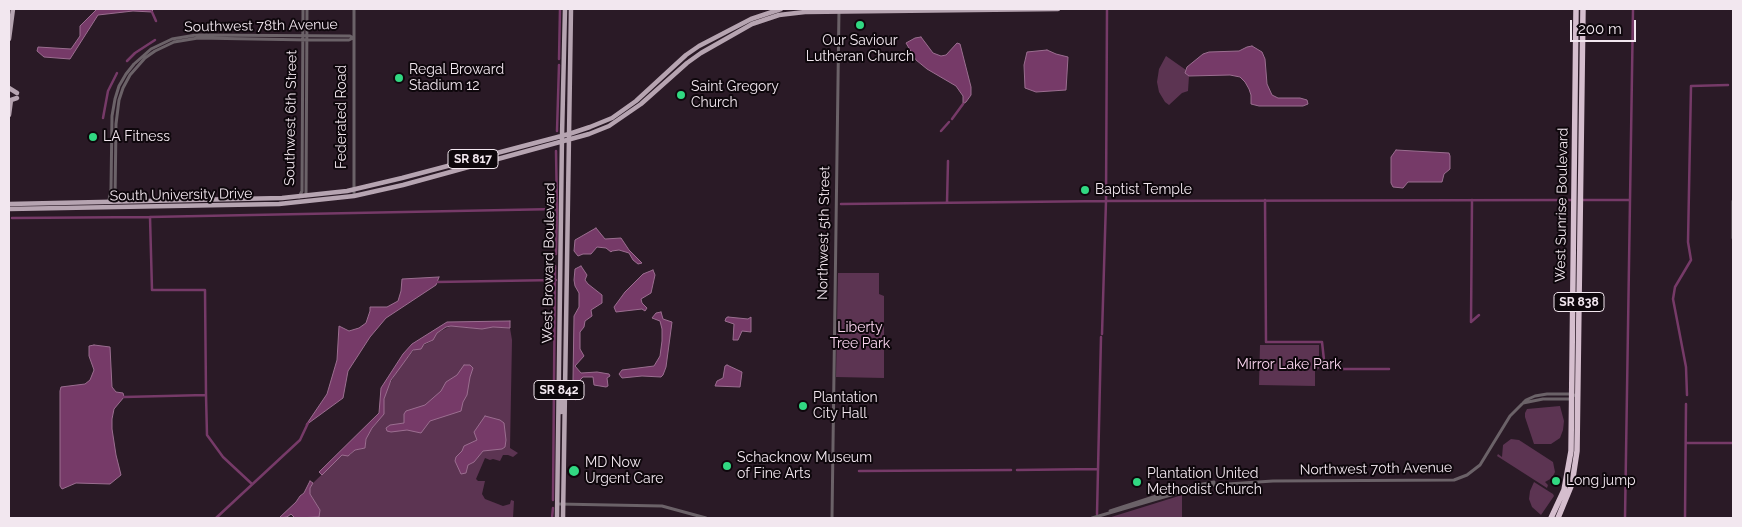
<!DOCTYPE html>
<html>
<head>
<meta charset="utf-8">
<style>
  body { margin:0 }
  #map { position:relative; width:1742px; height:527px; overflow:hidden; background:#2a1a26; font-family:Raleway,sans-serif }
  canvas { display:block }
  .frame { position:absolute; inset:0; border:10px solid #f2e7ef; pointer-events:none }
  .scale { position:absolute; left:1570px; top:20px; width:66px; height:22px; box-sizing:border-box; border:2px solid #f2e7ef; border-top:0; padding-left:6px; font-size:15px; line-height:18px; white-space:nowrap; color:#f2e7ef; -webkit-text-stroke:4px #0e070c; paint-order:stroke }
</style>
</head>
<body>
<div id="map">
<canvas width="1742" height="527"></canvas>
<div class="frame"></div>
<div class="scale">200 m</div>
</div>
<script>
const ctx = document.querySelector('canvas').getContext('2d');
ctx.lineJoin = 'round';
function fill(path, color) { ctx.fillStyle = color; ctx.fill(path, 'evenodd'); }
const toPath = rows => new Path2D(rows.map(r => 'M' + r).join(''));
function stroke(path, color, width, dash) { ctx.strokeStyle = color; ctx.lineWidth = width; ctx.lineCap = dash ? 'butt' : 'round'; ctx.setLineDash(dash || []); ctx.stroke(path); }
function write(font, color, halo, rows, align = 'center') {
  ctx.font = font + ' Raleway,sans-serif'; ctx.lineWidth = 4; ctx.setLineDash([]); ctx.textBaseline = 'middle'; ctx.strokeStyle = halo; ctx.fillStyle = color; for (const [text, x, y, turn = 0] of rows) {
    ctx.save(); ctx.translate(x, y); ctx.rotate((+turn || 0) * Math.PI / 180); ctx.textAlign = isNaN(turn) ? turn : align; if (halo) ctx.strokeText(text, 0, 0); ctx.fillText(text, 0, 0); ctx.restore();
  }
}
fill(toPath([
  [1166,56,1186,70,1185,73,1189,76,1188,91,1182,93,1169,105,1165,102,1159,92,1157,82,1159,69],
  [838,273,879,273,879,294,884,296,884,378,836,377],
  [451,326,482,329,493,327,510,328,512,340,510,448,518,453,513,457,508,455,503,455,500,461,493,459,490,460,485,458,476,479,478,481,485,481,482,494,485,499,503,506,510,504,511,500,514,501,513,518,317,518,320,510,310,494,310,488,313,483,342,455,350,455,355,450,365,448,366,437,384,411,383,404,386,391,398,369,414,350,432,341,437,333],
  [1260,345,1319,345,1319,369,1315,370,1315,386,1259,385],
  [1560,406,1564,421,1563,430,1560,438,1551,444,1534,444,1525,417,1525,413,1527,409],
  [1511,439,1519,440,1553,462,1555,472,1552,478,1545,482,1548,485,1547,488,1497,456,1498,454,1502,457,1503,445],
  [1534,482,1553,494,1554,496,1541,515,1532,507,1529,499,1530,491],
  [1182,495,1182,518,1108,518]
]), '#5c3452');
const water = toPath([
  [97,9,153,9,152,12,133,11,98,15,70,59,44,57,37,51,38,47,71,49,80,36,80,26,97,9],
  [921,37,933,53,941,56,946,55,957,43,960,44,971,87,971,95,966,102,963,104,963,96,956,86,927,69,916,60,906,43,915,38,921,37],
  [1252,46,1262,52,1265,59,1267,84,1272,95,1278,98,1300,98,1307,100,1308,104,1303,106,1259,106,1251,104,1251,95,1249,89,1245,82,1240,77,1230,75,1189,76,1185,73,1187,67,1203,54,1209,52,1239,51,1247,47,1252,46],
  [1047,50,1056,54,1068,57,1066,90,1036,92,1025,88,1024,65,1027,52,1047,50],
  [1396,150,1449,153,1450,156,1450,169,1444,174,1442,182,1408,182,1403,188,1393,187,1391,183,1391,157,1396,150],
  [596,228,605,239,621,238,629,250,642,263,638,264,633,260,629,253,619,250,612,251,611,252,606,248,597,247,591,254,583,254,578,256,574,251,575,240,596,228],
  [581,266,587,275,585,280,588,284,602,295,602,303,591,310,592,316,585,321,584,327,580,332,580,349,584,356,575,366,581,373,597,372,609,374,610,376,607,378,608,386,606,387,594,385,593,377,583,377,579,381,578,398,576,400,573,398,575,387,573,380,574,316,579,307,579,293,575,286,574,280,575,269,581,266],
  [653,270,655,275,651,293,641,299,642,303,647,308,645,311,642,309,616,312,614,307,625,292,643,274,653,270],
  [439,277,436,285,386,318,370,337,348,371,343,398,306,425,327,394,337,360,339,326,349,331,359,328,366,323,370,311,370,307,387,307,398,301,401,291,402,279,439,277],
  [661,312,663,319,672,322,666,367,663,375,661,377,642,376,622,378,619,374,622,370,654,366,660,356,662,341,662,329,660,321,652,318,656,313,661,312],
  [728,317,748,319,751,317,751,332,742,331,738,340,733,340,734,324,725,321,726,318,728,317],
  [510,321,510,328,493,327,482,329,451,326,446,327,437,333,433,340,424,344,421,349,413,350,391,380,384,399,384,414,372,428,366,439,365,448,355,450,348,456,342,455,322,475,319,472,379,413,381,388,403,354,412,344,447,322,510,321],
  [94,345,110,347,112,387,116,392,123,393,124,397,114,409,112,419,112,429,116,455,121,475,110,484,76,483,62,489,60,486,60,391,61,387,85,384,90,380,94,370,89,356,89,346,94,345],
  [464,365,470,365,473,368,470,377,467,395,463,402,461,411,430,421,421,433,407,430,391,432,387,431,386,428,390,425,404,423,404,414,406,411,425,405,441,391,446,382,457,375,464,365],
  [727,365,742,372,740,387,715,386,717,381,723,378,725,366,727,365],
  [485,416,500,420,504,423,506,440,505,447,502,449,483,451,474,462,468,465,466,473,461,474,455,461,456,457,462,451,464,446,477,440,474,432,485,416],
  [310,481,313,483,310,488,310,494,320,510,319,517,295,518,291,514,287,517,279,518,296,502,300,496,304,493,310,481]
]);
fill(water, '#763a68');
stroke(water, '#9b6e90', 1);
stroke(toPath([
  [152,12,156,21],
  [559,59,560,9],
  [127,61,135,53,155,40],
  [103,118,108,91,117,73],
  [952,119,963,104],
  [557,131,559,65],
  [941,131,949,122],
  [556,151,557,209,556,254],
  [1265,200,1266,342,1322,342,1325,369,1389,369],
  [1472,200,1471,322,1479,315],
  [1583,200,1630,200],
  [947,203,948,161],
  [841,204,1106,201,1572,200],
  [150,217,152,290,205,290,206,395],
  [12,218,150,217,557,209],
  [436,282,556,280],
  [1102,334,1106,201,1107,10],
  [1687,395,1686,367,1673,299,1675,287,1691,260,1688,242,1691,86,1728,85],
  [124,397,206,395,207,435,223,457,252,484],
  [1686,443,1733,443],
  [1017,470,1098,469],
  [859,471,1011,470],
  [553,500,555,266],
  [1097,514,1101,337],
  [216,518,300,440,308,423],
  [552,518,553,508],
  [1625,518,1633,10],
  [1685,518,1686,404]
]), '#763a68', 2.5);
stroke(toPath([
  [306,196,307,9],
  [354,196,354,9],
  [299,197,302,191,303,9],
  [109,200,111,189,112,116,115,99,119,86,126,74,134,64,151,49,172,39,196,35,350,36,353,38],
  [115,200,116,124,119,100,123,88,130,75,145,58,155,51,174,42,198,38,310,40,349,40,353,38],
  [1733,201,1733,238],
  [1523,403,1543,399,1571,399],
  [558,504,662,506,706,518],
  [1110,511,1181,488,1214,482],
  [832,518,839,9],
  [1092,518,1181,492,1213,485,1273,481,1454,480,1467,475,1480,465,1510,416,1526,400,1535,396,1547,394,1572,394,1578,397]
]), '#6b6268', 3);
stroke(toPath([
  [9,39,13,9],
  [9,88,17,93],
  [9,115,11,100,17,98],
  [9,204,282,198,347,191,402,178,569,134,590,127,612,118,636,101,686,55,699,46,751,19,781,9],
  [9,209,279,204,354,196,403,185,589,134,609,126,641,104,687,63,701,53,752,24,779,15,805,12,1058,9],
  [559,395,562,399,561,412],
  [557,518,562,136,565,9],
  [563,518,571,9]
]), '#b6a4b1', 4.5);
stroke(toPath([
  [1551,518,1564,490,1571,451,1576,9],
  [1558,518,1572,484,1577,451,1583,9]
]), '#d5bece', 5.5);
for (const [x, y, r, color] of [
  [860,25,5,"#31d882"],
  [399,78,5,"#31d882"],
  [681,95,5,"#31d882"],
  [93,137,5,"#31d882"],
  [1085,190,5,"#31d882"],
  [803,406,5,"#31d882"],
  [727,466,5,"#31d882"],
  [574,471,6,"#31d882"],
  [1556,481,5,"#31d882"],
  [1137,482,5,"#31d882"]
]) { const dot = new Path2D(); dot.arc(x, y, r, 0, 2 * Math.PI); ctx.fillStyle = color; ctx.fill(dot); stroke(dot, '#0e070c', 2); }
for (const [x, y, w] of [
  [473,159,50],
  [1579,302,50],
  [559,390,50]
]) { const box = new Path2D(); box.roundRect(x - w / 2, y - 9.5, w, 19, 4); ctx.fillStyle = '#0e070c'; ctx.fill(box); stroke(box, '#f2e7ef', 1); }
write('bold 12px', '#f2e7ef', null, [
  ["SR 817",473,159],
  ["SR 838",1579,302],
  ["SR 842",559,390]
]);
write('14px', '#f2e7ef', '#0e070c', [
  ["Southwest 78th Avenue",261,26,-1],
  ["Federated Road",342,117,-90],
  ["Southwest 6th Street",291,118,-89],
  ["South University Drive",181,195,-1],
  ["West Sunrise Boulevard",1562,205,-89],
  ["Northwest 5th Street",824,233,-89],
  ["West Broward Boulevard",549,263,-89],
  ["Northwest 70th Avenue",1376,469,-1]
]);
write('14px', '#f2e7ef', '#0e070c', [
  ["Our Saviour",860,41,"center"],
  ["Lutheran Church",860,57,"center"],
  ["Regal Broward",409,70],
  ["Stadium 12",409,86],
  ["Saint Gregory",691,87],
  ["Church",691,103],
  ["LA Fitness",103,137],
  ["Baptist Temple",1095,190],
  ["Plantation",813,398],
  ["City Hall",813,414],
  ["Schacknow Museum",737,458],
  ["of Fine Arts",737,474],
  ["MD Now",585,463],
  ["Urgent Care",585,479],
  ["Plantation United",1147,474],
  ["Methodist Church",1147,490],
  ["Long jump",1566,481]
], 'left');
write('14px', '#fad5ef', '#0e070c', [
  ["Liberty",860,328],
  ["Tree Park",860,344],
  ["Mirror Lake Park",1289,365]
]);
</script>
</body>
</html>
